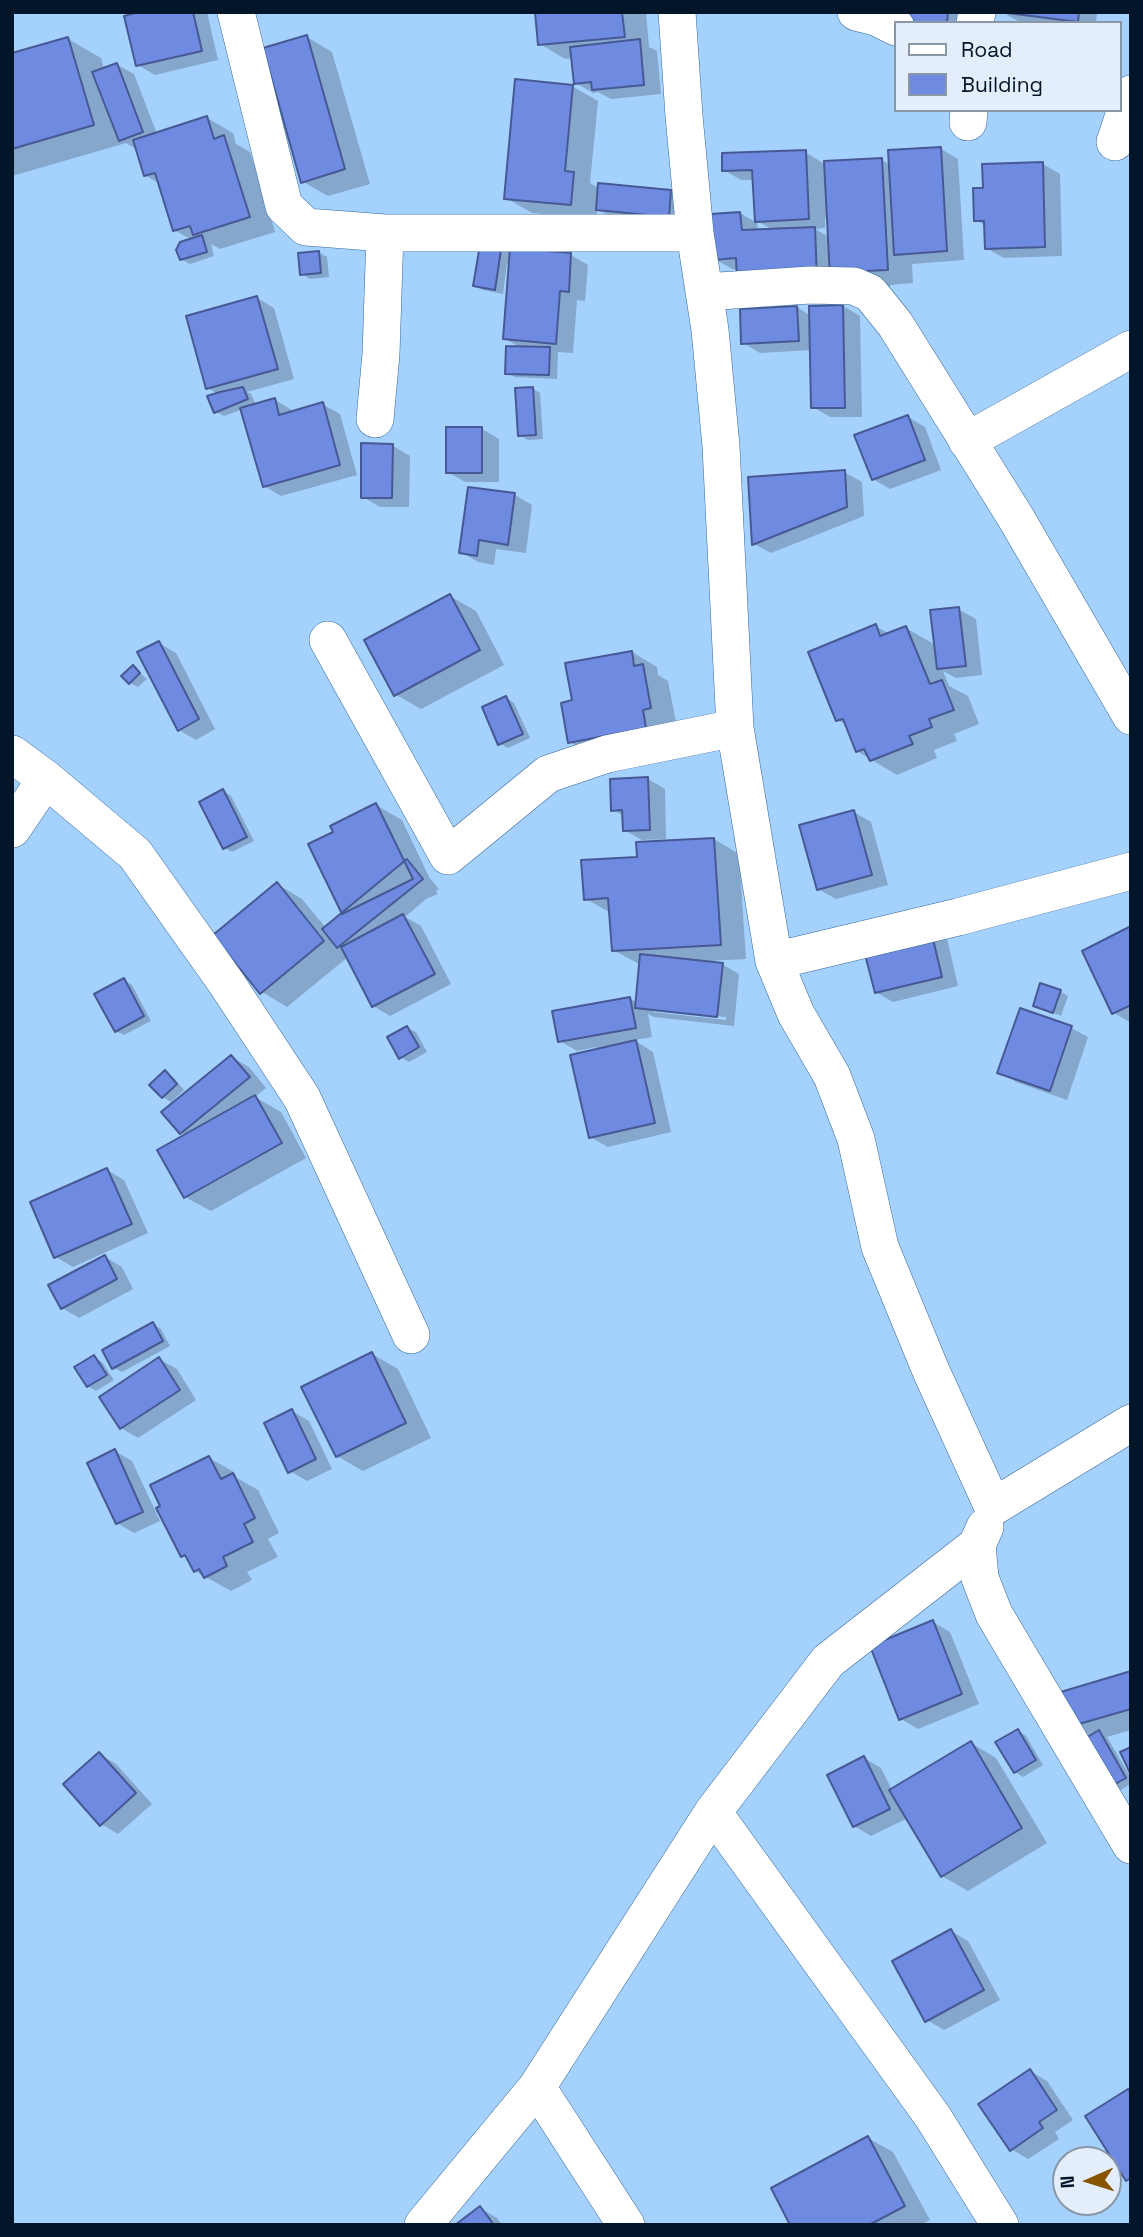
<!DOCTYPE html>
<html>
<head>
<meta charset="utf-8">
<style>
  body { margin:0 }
  #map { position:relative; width:1143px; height:2237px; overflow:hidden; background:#a5d1fe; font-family:"Space Grotesk",sans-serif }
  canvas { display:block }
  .frame { position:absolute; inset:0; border:14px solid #021529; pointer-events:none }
  .legend { position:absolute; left:894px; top:21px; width:228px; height:91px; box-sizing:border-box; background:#e3eefa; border:2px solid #8997a6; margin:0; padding:9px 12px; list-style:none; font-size:21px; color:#021529 }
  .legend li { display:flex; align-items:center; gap:14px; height:35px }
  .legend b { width:35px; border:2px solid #8997a6 }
  .north { position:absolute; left:1052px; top:2146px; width:70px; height:70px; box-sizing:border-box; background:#e3eefa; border:2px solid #8997a6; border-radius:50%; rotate:267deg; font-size:19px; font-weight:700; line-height:28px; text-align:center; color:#021529 }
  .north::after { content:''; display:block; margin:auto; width:24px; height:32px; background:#875400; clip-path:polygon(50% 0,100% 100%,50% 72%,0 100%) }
</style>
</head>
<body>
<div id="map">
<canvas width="1143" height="2237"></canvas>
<div class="frame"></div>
<ul class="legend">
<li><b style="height:9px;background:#fff"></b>Road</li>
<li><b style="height:19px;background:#6f8ae1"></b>Building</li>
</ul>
<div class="north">N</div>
</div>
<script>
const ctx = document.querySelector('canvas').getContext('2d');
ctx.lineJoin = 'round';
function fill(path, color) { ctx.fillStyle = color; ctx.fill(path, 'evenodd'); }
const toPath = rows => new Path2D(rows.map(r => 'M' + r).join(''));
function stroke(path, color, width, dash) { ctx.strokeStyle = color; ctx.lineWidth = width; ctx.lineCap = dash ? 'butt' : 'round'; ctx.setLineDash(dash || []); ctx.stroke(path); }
fill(toPath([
  [146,12,207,12,218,60,155,75,138,65],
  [537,12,646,12,649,47,657,51,661,94,611,99,598,92,593,93,576,83,573,58,565,59,540,44],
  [893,12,966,12,965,23,896,23],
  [1002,12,1097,12,1096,23,1030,23,1018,21],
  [307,37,332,52,370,184,328,196,302,181],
  [68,39,101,58,104,69,116,64,134,74,157,134,207,118,233,133,236,144,250,152,275,232,220,249,211,244,214,256,190,264,181,259,192,240,174,230,160,184,145,175,138,150,126,143,12,176,12,55],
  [572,86,598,101,590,183,600,189,670,192,688,202,686,226,615,219,597,209,597,219,532,213,506,198],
  [941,149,958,159,964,260,912,264,913,283,890,285,890,290,732,269,715,259,740,213,757,223,754,180,741,180,724,170,805,152,823,163,881,160,891,165],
  [825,217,828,217,829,237,815,229,825,228],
  [757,221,773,230,758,231],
  [1043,164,1060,174,1062,256,1004,258,986,248,986,226,976,220,984,190],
  [482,241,571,255,588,265,585,301,577,300,573,353,558,352,557,379,515,377,507,373,521,348,504,338,510,264,507,264,503,294,483,290,475,286],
  [318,252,327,257,329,277,310,279,302,274],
  [257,298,274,308,294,379,247,392,251,394,256,405,275,400,292,410,293,413,322,404,340,414,357,475,281,496,264,486,243,409,224,416,216,412,218,394,208,388],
  [843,306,860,316,862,417,830,417,813,407,812,350,760,353,743,343,797,307,811,316],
  [532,388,540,393,543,439,528,440,519,435],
  [908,417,925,427,941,470,890,489,873,479],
  [448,429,482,429,499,439,499,482,465,482,448,472],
  [393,446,410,456,409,507,380,507,363,497],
  [844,472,862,482,864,516,771,553,754,544],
  [470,489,515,495,532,505,526,553,496,549,494,565,478,562,461,552],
  [450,596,476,611,504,665,421,709,395,694],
  [958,609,976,619,982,675,956,678,943,671,949,686,968,696,979,724,954,734,957,741,934,750,937,758,897,775,857,751,847,725,838,720,875,626,890,634,906,628,932,643,936,652],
  [159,643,176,653,215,729,196,740,179,730],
  [632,652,657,667,658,675,668,681,676,722,595,756,570,742],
  [133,667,147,679,138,687,130,683],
  [506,698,514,703,530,738,508,748,499,743],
  [648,779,665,789,666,839,642,840,624,830,624,816,613,810],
  [223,791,231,796,254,841,232,852,224,848],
  [376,805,402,820,429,877,439,889,436,891,438,894,426,899,405,917,421,926,451,984,390,1016,373,1006,348,957,287,1007,262,992,277,884,302,899,326,928,343,914,335,832],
  [854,812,871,822,888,885,836,899,818,889],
  [714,839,739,854,746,959,708,961,708,963,722,964,739,974,734,1026,654,1017,648,1014,652,1037,634,1040,653,1052,671,1132,608,1147,590,1137,596,1047,577,1051,560,1041,630,998,637,1003,641,965,613,950,611,913,586,899,639,858],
  [653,1009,726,1017,726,1020,653,1012],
  [928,924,946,934,958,986,893,1002,876,992],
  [1131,928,1131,1023,1114,1013],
  [124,980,132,985,151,1021,124,1035,116,1031],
  [1060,991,1068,996,1061,1016,1035,1005],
  [407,1028,416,1032,427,1052,409,1062,400,1057],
  [1071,1028,1088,1037,1067,1100,1016,1082,999,1072],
  [231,1057,249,1067,266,1088,255,1097,281,1112,306,1158,211,1211,185,1197,187,1136,181,1133],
  [165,1073,173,1077,184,1090,171,1102,163,1097],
  [107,1170,124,1180,148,1233,73,1267,56,1257],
  [105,1257,122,1267,133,1289,79,1318,62,1308],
  [153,1324,161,1329,170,1346,122,1372,114,1368],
  [372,1354,398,1369,431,1438,363,1471,337,1456],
  [94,1357,102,1362,114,1380,96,1391,88,1386],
  [159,1359,177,1369,196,1400,138,1438,121,1428],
  [292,1411,309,1421,332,1469,307,1481,290,1471],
  [115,1451,132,1461,160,1521,134,1533,117,1523],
  [209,1458,234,1472,237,1478,258,1490,279,1533,268,1539,278,1557,247,1572,252,1580,231,1591,195,1571,190,1560,182,1555],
  [933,1622,950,1632,979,1704,918,1729,901,1719],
  [1131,1673,1131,1730,1107,1737,1131,1778,1131,1784,1117,1792,1067,1726],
  [1018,1731,1026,1736,1043,1765,1023,1777,1015,1772],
  [971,1743,996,1758,1047,1843,968,1891,942,1876,908,1818,871,1836,854,1826,864,1758,881,1768,892,1790],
  [99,1754,116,1764,152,1804,118,1834,101,1824],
  [951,1931,968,1941,1000,2000,944,2030,927,2020],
  [1030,2071,1047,2081,1073,2120,1055,2132,1059,2139,1028,2159,1011,2149],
  [868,2138,893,2152,930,2220,921,2225,792,2225],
  [480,2208,497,2218,502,2225,458,2225]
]), '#0003');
const building = toPath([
  [138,12,193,12,202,51,136,66,124,16,138,12],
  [535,12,622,12,625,37,538,45,535,12],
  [892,12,948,12,947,23,896,23,892,12],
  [1000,12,1079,12,1078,22,1000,12],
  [307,35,345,169,301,183,263,48,307,35],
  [68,37,94,125,12,149,12,53,68,37],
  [640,39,644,85,592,90,591,82,574,84,570,47,640,39],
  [117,63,143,132,119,141,92,72,117,63],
  [515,79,573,85,565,171,574,172,571,205,504,199,515,79],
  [207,116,214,139,224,135,250,217,193,235,190,226,173,231,155,173,144,176,133,140,207,116],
  [941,147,947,251,894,255,888,150,941,147],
  [806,150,809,219,755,222,752,170,722,171,722,153,806,150],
  [882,158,888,270,865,271,830,278,824,161,882,158],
  [1043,162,1045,247,985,249,984,221,974,221,973,188,983,188,982,164,1043,162],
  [598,183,671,190,669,217,596,210,598,183],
  [740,212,742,230,815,227,817,279,737,282,736,258,713,260,710,214,740,212],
  [202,235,207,252,180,260,176,250,180,242,202,235],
  [481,239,502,243,495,290,473,286,481,239],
  [510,248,571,253,569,292,560,291,556,344,503,339,510,248],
  [319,251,321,273,300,275,298,253,319,251],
  [257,296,278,369,206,389,186,316,257,296],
  [843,305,845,408,811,408,809,306,843,305],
  [797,306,799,341,741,344,740,309,797,306],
  [506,346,550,347,549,375,505,374,506,346],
  [243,387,248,399,214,413,207,396,220,392,243,387],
  [533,387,536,435,518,436,515,388,533,387],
  [275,398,279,415,323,402,340,465,263,487,240,408,275,398],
  [908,415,925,460,872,480,854,435,908,415],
  [446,427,482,427,482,473,446,473,446,427],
  [361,443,393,444,392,498,361,498,361,443],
  [845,470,847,507,752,545,748,477,845,470],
  [468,487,515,493,508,545,479,540,477,556,459,553,468,487],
  [450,594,480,650,394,696,364,640,450,594],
  [959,607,966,666,937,669,930,610,959,607],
  [876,624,880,636,906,626,930,684,942,680,954,710,929,719,932,727,909,736,913,744,870,761,864,749,856,752,843,719,836,721,808,652,876,624],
  [159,641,199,719,178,731,137,652,159,641],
  [632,651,634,666,643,664,651,708,643,710,646,728,568,743,561,703,572,700,565,663,632,651],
  [133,665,140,673,129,684,121,676,133,665],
  [506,696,523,734,498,745,482,707,506,696],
  [648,777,650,830,623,831,622,810,611,811,610,779,648,777],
  [223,789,247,837,223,849,199,802,223,789],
  [376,803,413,879,342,914,308,844,333,832,330,826,376,803],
  [854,810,872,875,817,890,799,825,854,810],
  [714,838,721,945,612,951,608,898,584,900,581,860,637,857,636,842,714,838],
  [407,859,423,879,337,948,322,929,407,859],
  [277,882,324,941,260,994,213,935,277,882],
  [403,914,435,974,372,1007,341,947,403,914],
  [929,922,942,977,875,993,861,939,929,922],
  [1131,926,1131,1005,1112,1014,1082,951,1131,926],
  [640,954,723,963,717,1017,635,1008,640,954],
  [124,978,144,1016,115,1032,94,994,124,978],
  [1040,983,1061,990,1053,1013,1033,1006,1040,983],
  [630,997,636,1028,558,1042,552,1011,630,997],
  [1020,1008,1072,1026,1050,1091,997,1073,1020,1008],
  [407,1026,419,1047,399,1059,387,1037,407,1026],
  [636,1040,655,1123,589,1138,570,1055,636,1040],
  [231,1055,250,1077,180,1134,161,1112,231,1055],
  [165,1070,177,1084,162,1098,149,1085,165,1070],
  [255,1095,282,1143,184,1198,157,1150,255,1095],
  [107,1168,132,1224,54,1258,30,1202,107,1168],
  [105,1255,117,1279,61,1309,48,1285,105,1255],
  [153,1322,163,1341,112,1369,102,1350,153,1322],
  [372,1352,406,1423,336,1457,301,1387,372,1352],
  [94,1355,107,1375,87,1387,74,1367,94,1355],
  [159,1357,180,1390,120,1429,99,1397,159,1357],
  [292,1409,316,1459,288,1473,264,1423,292,1409],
  [115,1449,143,1512,116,1524,87,1463,115,1449],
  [209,1456,221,1479,233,1473,255,1518,244,1524,253,1542,223,1557,227,1566,204,1578,199,1569,194,1572,185,1555,181,1557,156,1508,160,1506,150,1485,209,1456],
  [933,1620,962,1694,899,1720,870,1646,933,1620],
  [1131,1671,1131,1709,1065,1728,1054,1694,1131,1671],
  [1018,1729,1036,1760,1014,1773,995,1742,1018,1729],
  [1099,1730,1126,1778,1108,1788,1081,1741,1099,1730],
  [971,1741,1022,1828,941,1877,889,1790,971,1741],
  [1131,1747,1131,1775,1120,1752,1131,1747],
  [99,1752,136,1793,100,1826,63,1784,99,1752],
  [864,1756,890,1809,853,1827,827,1775,864,1756],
  [951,1929,984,1990,925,2022,892,1961,951,1929],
  [1030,2069,1057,2110,1039,2122,1043,2128,1010,2151,978,2104,1030,2069],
  [1128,2089,1131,2092,1131,2178,1126,2181,1085,2116,1128,2089],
  [868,2136,905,2206,869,2225,790,2225,771,2188,868,2136],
  [480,2206,494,2225,455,2225,480,2206]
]);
fill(building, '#6f8ae1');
stroke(building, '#475994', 2);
const minor = toPath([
  [236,12,284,206,306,227,385,233,381,354,375,419],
  [677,12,684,116,695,233,710,330,721,446,735,728,774,961,796,1014,832,1076,856,1139,880,1247,931,1371,993,1507,1131,1423],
  [856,12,876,17,896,27],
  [975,23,977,12],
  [968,122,969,110],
  [1115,142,1131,94],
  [385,233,695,233],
  [704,292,810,285,854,286,870,293,895,324,1016,518,1131,716],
  [967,441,1131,349],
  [328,640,448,856,548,774,607,754,735,728],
  [12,754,46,779,12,829],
  [46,779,135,854,227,984,302,1098,411,1335],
  [774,961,958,917,1131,871],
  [985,1527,977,1545,980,1578,994,1614,1131,1845],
  [713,1812,933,2117,1000,2225],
  [537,2087,626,2225],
  [423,2225,537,2087,713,1812,828,1661,977,1545]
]);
stroke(minor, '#34689a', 38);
stroke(minor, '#fff', 37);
</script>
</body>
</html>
